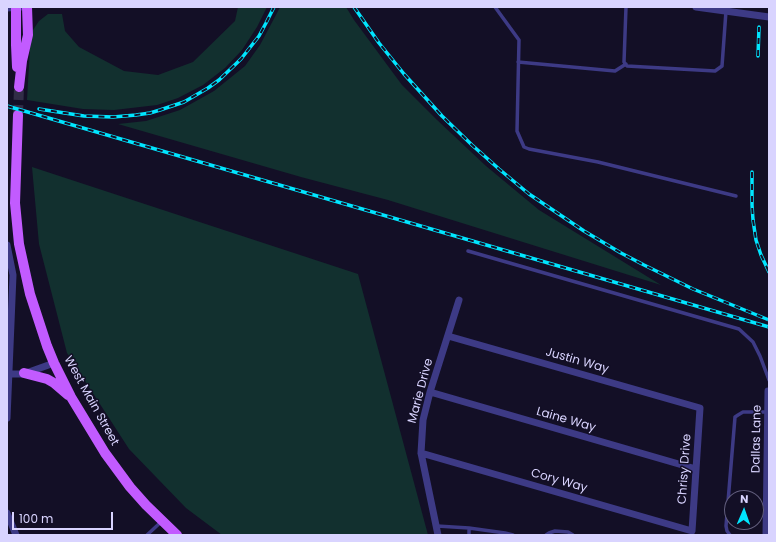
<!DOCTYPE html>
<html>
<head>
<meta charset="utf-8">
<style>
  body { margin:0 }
  #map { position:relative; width:776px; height:542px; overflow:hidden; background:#130f26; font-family:Poppins,sans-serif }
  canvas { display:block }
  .frame { position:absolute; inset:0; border:8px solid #d9d4ff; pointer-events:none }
  .north { position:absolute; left:724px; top:490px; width:40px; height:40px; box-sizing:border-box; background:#130f26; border:1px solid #625e7d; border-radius:50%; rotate:2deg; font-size:11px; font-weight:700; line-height:16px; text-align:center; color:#d9d4ff }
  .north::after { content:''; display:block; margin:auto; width:14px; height:18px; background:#00e5ff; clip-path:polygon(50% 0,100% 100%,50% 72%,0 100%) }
  .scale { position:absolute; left:12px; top:512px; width:101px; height:18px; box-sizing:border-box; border:2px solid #d9d4ff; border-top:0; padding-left:5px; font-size:12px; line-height:14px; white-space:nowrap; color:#d9d4ff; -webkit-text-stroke:3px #130f26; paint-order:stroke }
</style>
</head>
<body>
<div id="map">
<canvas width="776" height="542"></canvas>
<div class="frame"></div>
<div class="north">N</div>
<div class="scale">100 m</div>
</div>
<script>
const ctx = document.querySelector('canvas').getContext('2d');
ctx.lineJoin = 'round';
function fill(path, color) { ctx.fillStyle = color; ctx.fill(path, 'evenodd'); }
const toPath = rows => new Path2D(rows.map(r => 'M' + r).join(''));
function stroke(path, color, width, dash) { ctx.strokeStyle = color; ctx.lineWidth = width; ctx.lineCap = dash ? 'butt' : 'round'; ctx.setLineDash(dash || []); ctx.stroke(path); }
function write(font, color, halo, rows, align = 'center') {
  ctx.font = font + ' Poppins,sans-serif'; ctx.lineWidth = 3; ctx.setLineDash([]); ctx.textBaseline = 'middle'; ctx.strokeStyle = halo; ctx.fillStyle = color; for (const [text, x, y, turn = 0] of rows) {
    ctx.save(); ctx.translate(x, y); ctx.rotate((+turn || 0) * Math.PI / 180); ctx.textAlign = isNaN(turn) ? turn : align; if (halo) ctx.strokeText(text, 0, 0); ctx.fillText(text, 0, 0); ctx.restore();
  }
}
fill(toPath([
  [238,7,267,7,257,27,242,50,225,68,203,85,178,98,157,105,114,110,83,109,27,100,30,47,33,30,39,21,48,14,62,14,65,31,79,47,124,71,158,75,193,62,235,21],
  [280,7,346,7,354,20,402,85,436,119,486,166,539,210,661,285,388,200,301,177,118,124,146,121,180,110,214,91,245,66,260,45,277,13],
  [32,167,358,274,428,535,222,535,186,508,129,449,67,353,39,244]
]), '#12302f');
stroke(toPath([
  [18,115,19,87]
]), '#312d47', 10, [10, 5]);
stroke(toPath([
  [495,7,519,40,517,131,524,147,529,149,598,162,736,196],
  [626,7,624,62,627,66,715,71,722,66,726,11],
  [518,62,615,71,626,64],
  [468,251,739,329,753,342,760,356,769,380],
  [437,526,469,528,505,533,513,535],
  [147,535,161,522],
  [469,535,469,528],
  [546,535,549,533,555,531,568,532,573,535],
  [730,535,727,531,726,526,735,417,738,415,743,412,768,412]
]), '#3d3a85', 3.5);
stroke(toPath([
  [696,7,769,17],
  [7,8,21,7],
  [7,245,13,275,7,418],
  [9,374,21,374,29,372,54,363],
  [430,392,696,469],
  [421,453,692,531,700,408,448,336],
  [7,513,16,535],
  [438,535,421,453,423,420,430,392,459,300],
  [766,535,768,391]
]), '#3d3a85', 7);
stroke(toPath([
  [16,7,16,45,17,67],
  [19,87,22,61,28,35,27,7],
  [18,115,15,203,19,244,30,294,47,346,54,363,71,397,105,453,130,487,146,505,177,535],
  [24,373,47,379,54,383,68,395]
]), '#c25bff', 10);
const rail = toPath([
  [354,7,379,43,404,74,442,116,472,145,499,169,529,194,584,231,621,253,644,265,693,289,769,320],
  [758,56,759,27],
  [7,106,769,327],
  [39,109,84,116,113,117,136,115,150,113,160,110,184,102,208,88,219,80,241,59,259,36,266,23,274,7],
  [752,172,752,205,753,220,756,240,761,255,769,272]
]);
stroke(rail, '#00e5ff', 3.5);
stroke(rail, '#130f26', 2, [6]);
write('12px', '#d9d4ff', '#130f26', [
  ["Justin Way",577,361,16],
  ["Marie Drive",421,391,-75],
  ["West Main Street",91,401,61],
  ["Laine Way",566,420,16],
  ["Dallas Lane",757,439,-89],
  ["Chrisy Drive",685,469,-86],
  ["Cory Way",559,481,16]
]);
</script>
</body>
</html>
